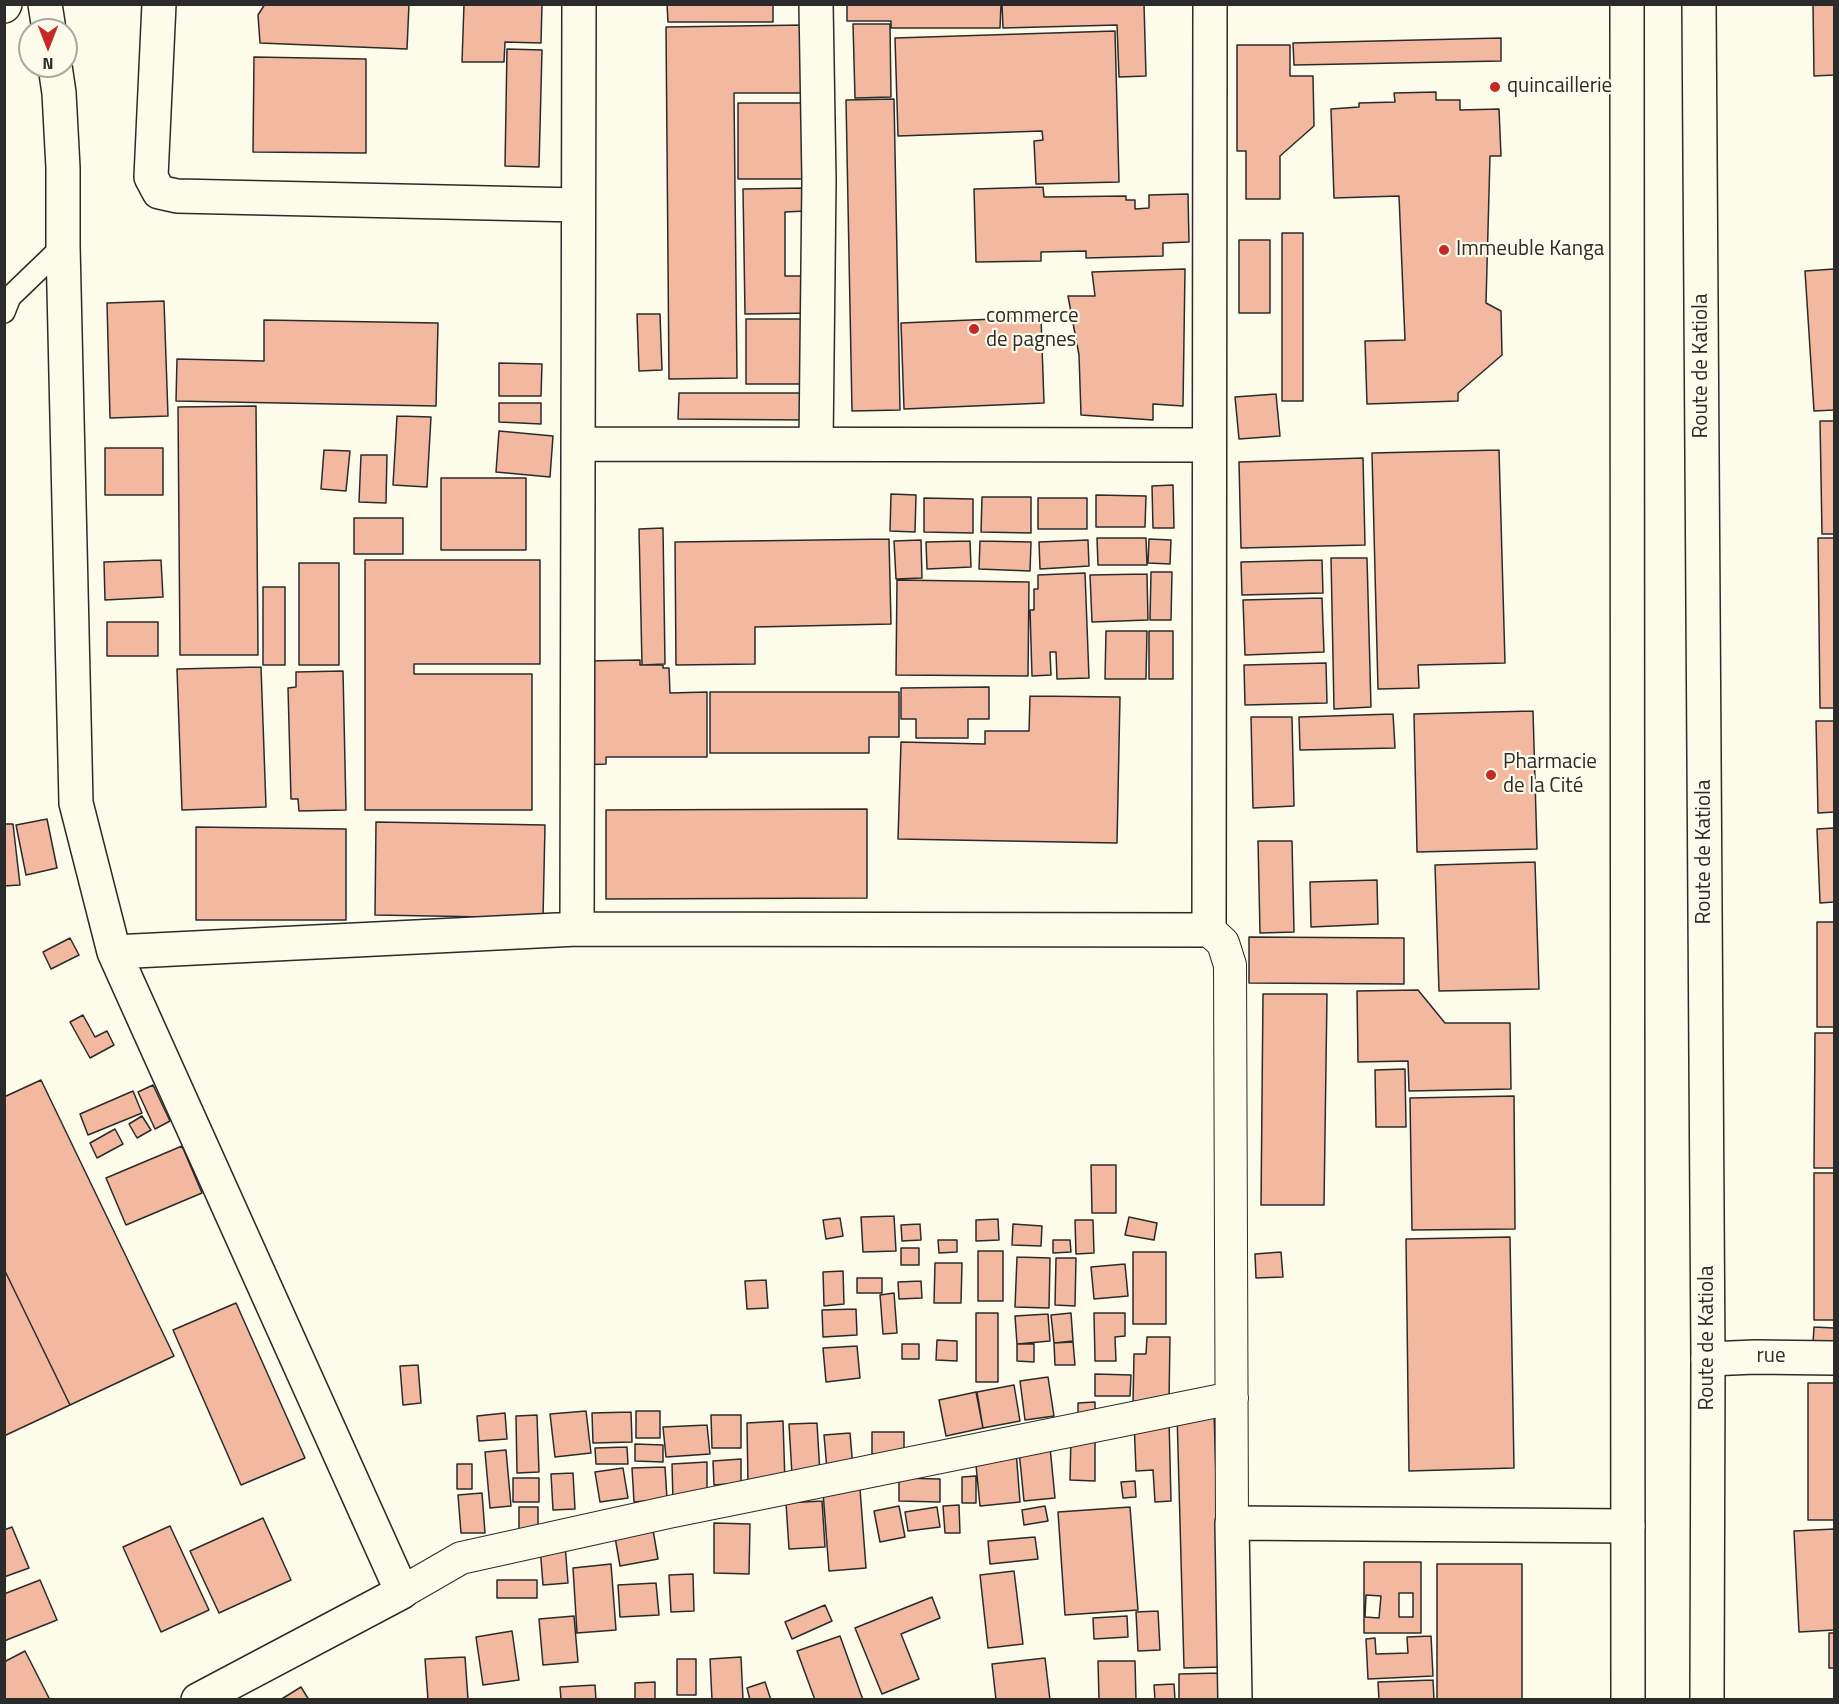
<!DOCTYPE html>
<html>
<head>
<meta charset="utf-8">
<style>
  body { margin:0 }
  #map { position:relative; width:1839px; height:1704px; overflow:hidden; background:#fdfbea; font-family:"Titillium Web",sans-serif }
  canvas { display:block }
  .frame { position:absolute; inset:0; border:6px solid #2b2b2b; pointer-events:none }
  .north { position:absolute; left:18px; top:18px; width:60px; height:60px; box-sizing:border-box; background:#fdfbea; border:2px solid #a9a89e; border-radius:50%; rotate:180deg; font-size:16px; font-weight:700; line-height:24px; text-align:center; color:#2b2b2b }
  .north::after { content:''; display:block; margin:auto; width:21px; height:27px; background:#c62828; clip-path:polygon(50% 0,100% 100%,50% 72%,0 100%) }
</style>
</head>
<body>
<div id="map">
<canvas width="1839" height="1704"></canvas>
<div class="frame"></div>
<div class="north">N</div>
</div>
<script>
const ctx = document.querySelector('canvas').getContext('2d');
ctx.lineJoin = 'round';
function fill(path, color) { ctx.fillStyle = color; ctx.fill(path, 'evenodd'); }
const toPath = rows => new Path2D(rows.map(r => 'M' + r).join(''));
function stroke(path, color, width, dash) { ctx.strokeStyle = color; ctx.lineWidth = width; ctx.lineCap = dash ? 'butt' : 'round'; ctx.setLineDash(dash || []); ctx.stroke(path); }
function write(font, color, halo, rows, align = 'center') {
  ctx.font = font + ' "Titillium Web",sans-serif'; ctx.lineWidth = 4.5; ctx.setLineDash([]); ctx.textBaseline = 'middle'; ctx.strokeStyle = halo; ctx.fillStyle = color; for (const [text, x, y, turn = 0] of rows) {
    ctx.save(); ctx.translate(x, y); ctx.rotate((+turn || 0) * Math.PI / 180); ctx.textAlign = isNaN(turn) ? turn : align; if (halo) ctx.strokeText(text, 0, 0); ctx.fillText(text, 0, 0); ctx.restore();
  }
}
const building = toPath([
  [265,4,409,4,407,49,260,43,258,15,265,4],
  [464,4,542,4,541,43,505,42,504,62,462,62,464,4],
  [667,4,773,4,773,22,668,22,667,4],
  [847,4,1001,4,1000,28,891,28,891,21,847,21,847,4],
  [1002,4,1144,4,1146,76,1119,77,1117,25,1003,28,1002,4],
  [1813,4,1834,4,1834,75,1814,76,1813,4],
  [853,24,890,24,891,97,855,98,853,24],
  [805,25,806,93,734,93,737,378,669,379,666,27,805,25],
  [1115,31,1119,182,1036,184,1034,141,1043,140,1042,131,898,136,895,38,1115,31],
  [1501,38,1501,61,1294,65,1293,43,1501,38],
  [1237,45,1290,45,1290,76,1313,76,1314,126,1280,156,1280,199,1246,199,1246,151,1237,151,1237,45],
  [507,49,542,50,539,167,505,166,507,49],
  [254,57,366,59,366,153,253,152,254,57],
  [1436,92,1436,100,1460,100,1460,110,1499,109,1501,156,1490,156,1486,303,1501,311,1502,355,1458,393,1458,401,1367,404,1365,341,1405,340,1399,196,1334,198,1331,109,1359,107,1359,103,1395,102,1394,93,1436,92],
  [894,99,900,410,852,411,846,100,894,99],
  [738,103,816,103,816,179,738,179,738,103],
  [1043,187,1044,197,1126,196,1126,200,1135,200,1135,209,1149,208,1149,195,1188,194,1189,242,1163,243,1163,256,1086,258,1086,251,1041,252,1041,261,976,262,974,189,1043,187],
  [806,188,806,211,785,212,785,276,813,276,813,313,745,314,743,189,806,188],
  [1282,233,1303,233,1303,401,1282,401,1282,233],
  [1239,240,1270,240,1270,313,1239,313,1239,240],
  [1185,269,1183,406,1153,404,1153,420,1081,415,1079,355,1068,296,1095,296,1092,272,1185,269],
  [1834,269,1834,410,1814,411,1805,271,1834,269],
  [164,301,168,416,110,418,107,303,164,301],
  [637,314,660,314,662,370,639,371,637,314],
  [1041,317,1044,403,904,409,901,323,1041,317],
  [746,319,809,319,809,384,746,384,746,319],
  [264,320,438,323,436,406,176,401,177,359,264,361,264,320],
  [499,363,542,364,541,396,499,396,499,363],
  [679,393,806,393,806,420,678,419,679,393],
  [1276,394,1280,436,1239,439,1235,397,1276,394],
  [499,403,541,403,541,424,499,422,499,403],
  [256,406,258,655,180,655,178,407,256,406],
  [397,416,431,417,427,487,393,485,397,416],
  [1820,421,1834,421,1834,534,1822,534,1820,421],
  [499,431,553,436,550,477,496,472,499,431],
  [105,448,163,448,163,495,105,495,105,448],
  [324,450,350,451,346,491,321,489,324,450],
  [1499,450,1505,663,1418,665,1419,688,1378,689,1372,453,1499,450],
  [361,455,387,455,386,503,359,502,361,455],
  [1363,458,1365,545,1241,548,1239,462,1363,458],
  [441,478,526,478,526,550,441,550,441,478],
  [1173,485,1174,528,1153,528,1152,486,1173,485],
  [891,494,916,495,915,532,890,531,891,494],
  [1096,495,1146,496,1145,527,1096,527,1096,495],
  [982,497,1031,497,1031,533,981,532,982,497],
  [924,498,973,499,973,533,924,532,924,498],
  [1038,498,1087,498,1087,529,1038,529,1038,498],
  [354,518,403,518,403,554,354,554,354,518],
  [663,528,665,664,642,665,639,529,663,528],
  [1097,538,1146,538,1147,565,1098,565,1097,538],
  [1818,538,1834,538,1834,708,1820,708,1818,538],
  [889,539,891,624,755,627,755,664,676,665,675,542,889,539],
  [1149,539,1171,540,1170,564,1148,563,1149,539],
  [921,540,922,578,896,579,894,541,921,540],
  [1088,540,1089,566,1040,569,1039,542,1088,540],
  [970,541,971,567,927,569,926,542,970,541],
  [980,541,1031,542,1030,571,979,569,980,541],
  [1331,558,1367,558,1371,707,1334,709,1331,558],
  [161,560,163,597,105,600,104,562,161,560],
  [365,560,540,560,540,664,414,664,414,674,532,674,532,810,365,810,365,560],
  [1322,560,1323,593,1242,595,1241,562,1322,560],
  [299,563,339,563,339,665,299,665,299,563],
  [1151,572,1172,572,1171,620,1150,620,1151,572],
  [1085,573,1089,678,1057,679,1056,652,1050,652,1051,675,1032,676,1030,610,1034,610,1034,589,1038,589,1038,575,1085,573],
  [1147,574,1148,620,1092,622,1090,575,1147,574],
  [897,580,1029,582,1028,676,896,675,897,580],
  [263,587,285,587,285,665,263,665,263,587],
  [1322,598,1324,652,1245,655,1243,600,1322,598],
  [107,622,158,622,158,656,107,656,107,622],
  [1106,631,1147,631,1146,679,1105,679,1106,631],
  [1149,631,1173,631,1173,679,1149,679,1149,631],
  [640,660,640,665,663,665,663,668,669,668,670,693,707,692,707,757,606,757,606,764,581,765,588,661,640,660],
  [1326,663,1327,703,1245,705,1244,665,1326,663],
  [261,667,266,807,182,810,177,669,261,667],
  [343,671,346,810,299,811,298,799,291,799,288,688,296,687,296,672,343,671],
  [989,687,989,719,968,719,968,738,916,738,916,719,901,719,901,688,989,687],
  [710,692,899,692,899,737,869,737,869,753,710,753,710,692],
  [1030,696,1120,697,1117,843,898,839,901,742,985,744,985,731,1029,731,1030,696],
  [1533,711,1537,849,1417,852,1414,714,1533,711],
  [1393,714,1395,748,1300,750,1299,717,1393,714],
  [1251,717,1292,717,1294,806,1253,808,1251,717],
  [1816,721,1834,721,1834,812,1818,813,1816,721],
  [867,809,867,898,606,899,606,810,867,809],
  [47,819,57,868,26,875,16,825,47,819],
  [376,822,545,825,543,918,375,915,376,822],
  [4,824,13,824,20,885,4,886,4,824],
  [196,827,346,829,346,920,196,920,196,827],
  [1834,828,1834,902,1820,903,1817,829,1834,828],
  [1258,841,1292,841,1294,932,1260,933,1258,841],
  [1535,862,1539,989,1439,991,1435,865,1535,862],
  [1377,880,1378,924,1311,927,1310,882,1377,880],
  [1817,922,1834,922,1834,1027,1817,1027,1817,922],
  [1249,937,1404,938,1404,984,1249,983,1249,937],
  [70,938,79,955,51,969,43,952,70,938],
  [1418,990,1445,1023,1510,1023,1511,1089,1409,1091,1408,1061,1358,1062,1357,991,1418,990],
  [1263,994,1327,994,1324,1205,1261,1205,1263,994],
  [83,1015,95,1037,107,1031,114,1045,90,1058,70,1022,83,1015],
  [1815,1033,1834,1033,1834,1168,1814,1168,1815,1033],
  [1405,1069,1406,1127,1376,1127,1375,1070,1405,1069],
  [41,1080,174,1356,70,1405,4,1269,4,1097,41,1080],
  [153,1085,170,1121,155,1129,138,1092,153,1085],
  [133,1091,142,1113,88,1135,80,1114,133,1091],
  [1514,1096,1515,1229,1412,1230,1410,1098,1514,1096],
  [142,1116,151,1130,137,1138,129,1124,142,1116],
  [115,1129,123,1144,97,1158,90,1143,115,1129],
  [182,1146,202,1193,126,1225,106,1178,182,1146],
  [1091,1165,1116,1165,1116,1213,1092,1213,1091,1165],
  [1814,1173,1834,1173,1834,1320,1814,1320,1814,1173],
  [894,1216,896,1251,863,1252,861,1217,894,1216],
  [1129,1217,1157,1223,1154,1240,1125,1235,1129,1217],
  [840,1218,843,1236,826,1239,823,1220,840,1218],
  [998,1219,999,1240,976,1241,976,1220,998,1219],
  [1075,1220,1093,1220,1094,1253,1076,1254,1075,1220],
  [920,1224,921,1240,902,1241,901,1225,920,1224],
  [1013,1224,1042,1226,1041,1246,1012,1245,1013,1224],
  [1510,1237,1514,1468,1409,1471,1406,1239,1510,1237],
  [938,1240,957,1240,957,1252,939,1253,938,1240],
  [1053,1240,1070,1240,1071,1252,1053,1253,1053,1240],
  [901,1248,919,1248,919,1265,901,1265,901,1248],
  [978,1251,1003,1251,1003,1301,978,1301,978,1251],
  [1133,1252,1166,1252,1166,1324,1133,1324,1133,1252],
  [1281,1252,1283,1277,1256,1278,1255,1254,1281,1252],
  [1017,1257,1050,1258,1049,1308,1015,1307,1017,1257],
  [1056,1258,1076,1258,1075,1306,1055,1305,1056,1258],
  [935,1263,962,1263,961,1303,934,1303,935,1263],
  [1125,1264,1128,1296,1094,1299,1091,1267,1125,1264],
  [4,1269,70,1405,4,1436,4,1269],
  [843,1271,844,1304,824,1306,823,1272,843,1271],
  [857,1278,882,1278,882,1293,857,1293,857,1278],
  [766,1280,768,1308,747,1309,745,1281,766,1280],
  [921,1281,922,1298,899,1299,898,1282,921,1281],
  [894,1293,897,1333,883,1334,880,1295,894,1293],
  [236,1303,305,1458,241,1485,173,1330,236,1303],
  [856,1309,857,1335,823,1337,822,1310,856,1309],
  [976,1313,998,1313,998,1382,976,1382,976,1313],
  [1071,1313,1073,1341,1054,1343,1051,1315,1071,1313],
  [1094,1313,1125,1313,1125,1336,1115,1337,1116,1361,1095,1361,1094,1313],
  [1048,1314,1050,1341,1017,1344,1015,1316,1048,1314],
  [1814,1327,1834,1328,1834,1360,1812,1359,1814,1327],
  [1147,1337,1170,1337,1169,1402,1133,1402,1134,1354,1146,1354,1147,1337],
  [937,1340,957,1341,957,1361,936,1360,937,1340],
  [1073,1342,1075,1365,1055,1365,1054,1343,1073,1342],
  [902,1344,919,1344,919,1359,902,1359,902,1344],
  [1017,1344,1034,1344,1034,1362,1017,1361,1017,1344],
  [857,1346,860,1378,826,1382,823,1348,857,1346],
  [418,1365,421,1403,403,1405,400,1366,418,1365],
  [1095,1374,1131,1375,1130,1396,1095,1396,1095,1374],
  [1048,1377,1054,1416,1025,1420,1020,1381,1048,1377],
  [1808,1383,1834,1383,1834,1520,1808,1520,1808,1383],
  [1014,1385,1020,1421,983,1428,977,1392,1014,1385],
  [976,1392,983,1428,946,1436,939,1400,976,1392],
  [1095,1402,1095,1414,1078,1415,1078,1403,1095,1402],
  [586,1411,591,1453,555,1457,550,1414,586,1411],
  [636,1411,660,1411,660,1438,636,1438,636,1411],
  [631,1412,632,1442,593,1443,592,1413,631,1412],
  [505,1413,507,1439,479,1441,477,1416,505,1413],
  [1177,1413,1214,1413,1222,1667,1184,1668,1177,1413],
  [537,1415,539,1472,517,1473,516,1416,537,1415],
  [711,1415,741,1415,741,1448,712,1448,711,1415],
  [1169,1419,1171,1501,1155,1502,1153,1470,1136,1471,1134,1420,1169,1419],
  [783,1421,785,1483,748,1485,747,1423,783,1421],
  [817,1423,820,1474,792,1475,789,1424,817,1423],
  [707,1425,710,1454,666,1457,663,1427,707,1425],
  [872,1432,904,1432,904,1454,872,1454,872,1432],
  [850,1433,853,1468,827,1470,824,1435,850,1433],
  [1071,1436,1095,1436,1095,1481,1070,1480,1071,1436],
  [635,1444,663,1445,663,1462,635,1461,635,1444],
  [627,1447,628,1464,596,1464,595,1448,627,1447],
  [1050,1447,1055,1498,1024,1501,1019,1451,1050,1447],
  [506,1450,511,1506,490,1508,485,1452,506,1450],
  [1016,1451,1020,1502,980,1506,975,1455,1016,1451],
  [741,1459,741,1483,714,1485,713,1461,741,1459],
  [707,1462,707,1499,673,1501,672,1464,707,1462],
  [457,1464,472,1464,472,1489,457,1489,457,1464],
  [665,1467,667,1499,634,1502,632,1468,665,1467],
  [623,1468,628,1498,600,1502,595,1472,623,1468],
  [573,1473,575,1509,553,1510,551,1474,573,1473],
  [976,1476,976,1503,962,1503,962,1477,976,1476],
  [513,1478,539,1478,539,1502,513,1502,513,1478],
  [899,1478,940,1479,940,1502,899,1501,899,1478],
  [1135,1481,1136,1497,1123,1498,1121,1482,1135,1481],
  [860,1489,866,1568,829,1571,823,1492,860,1489],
  [482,1493,485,1533,461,1533,458,1495,482,1493],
  [822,1501,825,1547,789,1549,786,1503,822,1501],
  [959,1505,960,1533,945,1533,943,1506,959,1505],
  [899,1506,905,1537,880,1542,874,1511,899,1506],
  [1045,1506,1048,1521,1024,1525,1022,1510,1045,1506],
  [519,1507,538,1507,538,1532,519,1532,519,1507],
  [937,1507,940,1527,908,1531,905,1512,937,1507],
  [1130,1507,1138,1610,1065,1615,1058,1512,1130,1507],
  [263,1518,291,1580,219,1613,190,1551,263,1518],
  [714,1523,750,1524,749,1574,714,1573,714,1523],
  [170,1526,209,1610,161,1632,123,1547,170,1526],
  [12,1527,29,1568,4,1577,4,1530,12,1527],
  [1834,1529,1834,1630,1799,1632,1794,1531,1834,1529],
  [653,1530,658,1559,620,1566,615,1537,653,1530],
  [1035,1537,1038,1559,990,1564,988,1541,1035,1537],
  [565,1544,568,1583,543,1585,540,1546,565,1544],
  [1364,1562,1421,1562,1421,1633,1364,1633,1364,1562],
  [1399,1593,1413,1593,1413,1617,1399,1617,1399,1593],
  [1366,1595,1381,1596,1379,1618,1365,1617,1366,1595],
  [611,1564,616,1630,577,1633,573,1568,611,1564],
  [1437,1564,1522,1564,1522,1700,1437,1700,1437,1564],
  [1014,1571,1023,1644,988,1648,980,1575,1014,1571],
  [693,1574,694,1611,671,1612,669,1575,693,1574],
  [40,1580,57,1620,4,1641,4,1594,40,1580],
  [497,1580,537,1580,537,1598,497,1598,497,1580],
  [656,1583,659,1615,620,1617,618,1585,656,1583],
  [932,1597,940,1618,901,1634,919,1679,882,1694,855,1628,932,1597],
  [825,1605,832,1621,792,1639,785,1622,825,1605],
  [1158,1611,1160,1650,1138,1651,1136,1612,1158,1611],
  [574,1616,578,1662,543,1665,539,1619,574,1616],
  [1127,1616,1128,1637,1094,1639,1093,1618,1127,1616],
  [512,1631,519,1680,483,1685,476,1637,512,1631],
  [1829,1633,1834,1633,1834,1668,1829,1668,1829,1633],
  [840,1636,863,1700,815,1700,797,1651,840,1636],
  [1431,1636,1433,1676,1368,1679,1366,1639,1375,1638,1376,1654,1408,1653,1407,1637,1431,1636],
  [25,1651,50,1700,4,1700,4,1662,25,1651],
  [465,1657,468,1699,428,1700,425,1659,465,1657],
  [741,1657,743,1700,712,1700,710,1659,741,1657],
  [1045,1658,1050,1700,996,1700,992,1664,1045,1658],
  [677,1659,696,1659,696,1695,677,1695,677,1659],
  [1098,1661,1135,1661,1136,1700,1099,1700,1098,1661],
  [1221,1673,1222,1699,1179,1699,1179,1674,1221,1673],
  [1433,1680,1434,1700,1379,1700,1378,1682,1433,1680],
  [655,1682,655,1700,635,1700,635,1683,655,1682],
  [765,1682,771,1700,750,1700,747,1688,765,1682],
  [1174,1684,1175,1700,1155,1700,1154,1685,1174,1684],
  [595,1685,596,1700,561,1700,560,1687,595,1685],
  [301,1687,309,1700,280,1700,301,1687]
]);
fill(building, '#f2b8a0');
stroke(building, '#2b2b2b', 1.5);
const service = toPath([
  [4,312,10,297,63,246]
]);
const pedestrian = toPath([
  [1209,930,1223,943,1230,965,1232,1523],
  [402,1592,461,1558,669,1512,1232,1398]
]);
const minor = toPath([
  [45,4,49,30],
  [159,4,151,177,159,192,177,196,578,205],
  [55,66,59,93,63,168,63,246,76,803,114,952,402,1592,198,1700],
  [578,444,1209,445],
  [816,444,819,180,816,4],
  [577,929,579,4],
  [114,952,577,929,1209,930,1210,4],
  [1708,1359,1755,1357,1834,1358],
  [1235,1700,1232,1523,1628,1526]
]);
const primary = toPath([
  [4,6,5,4]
]);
const trunk = toPath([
  [1627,4,1628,1700],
  [1699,4,1708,1359,1707,1700]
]);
stroke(service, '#2b2b2b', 24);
stroke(pedestrian, '#2b2b2b', 34);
stroke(minor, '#2b2b2b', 36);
stroke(primary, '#2b2b2b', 36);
stroke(trunk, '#2b2b2b', 36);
stroke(service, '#fdfbea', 21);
stroke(pedestrian, '#fdfbea', 32);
stroke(minor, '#fdfbea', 33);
stroke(primary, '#fdfbea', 33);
stroke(trunk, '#fdfbea', 33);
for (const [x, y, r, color] of [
  [1495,87,6,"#c62828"],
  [1444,250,6,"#c62828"],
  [974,329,6,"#c62828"],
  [1491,775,6,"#c62828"]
]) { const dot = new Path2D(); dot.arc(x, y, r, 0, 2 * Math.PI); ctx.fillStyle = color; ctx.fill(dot); stroke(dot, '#fdfbea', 2); }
write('21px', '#2b2b2b', '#fdfbea', [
  ["quincaillerie",1507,87],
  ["Immeuble Kanga",1456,250],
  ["commerce",986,317],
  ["de pagnes",986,341],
  ["Pharmacie",1503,763],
  ["de la Cité",1503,787]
], 'left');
write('21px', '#2b2b2b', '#fdfbea', [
  ["Route de Katiola",1702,366,-90],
  ["Route de Katiola",1705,852,-90],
  ["Route de Katiola",1708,1338,-90],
  ["rue",1771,1357]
]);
</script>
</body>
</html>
